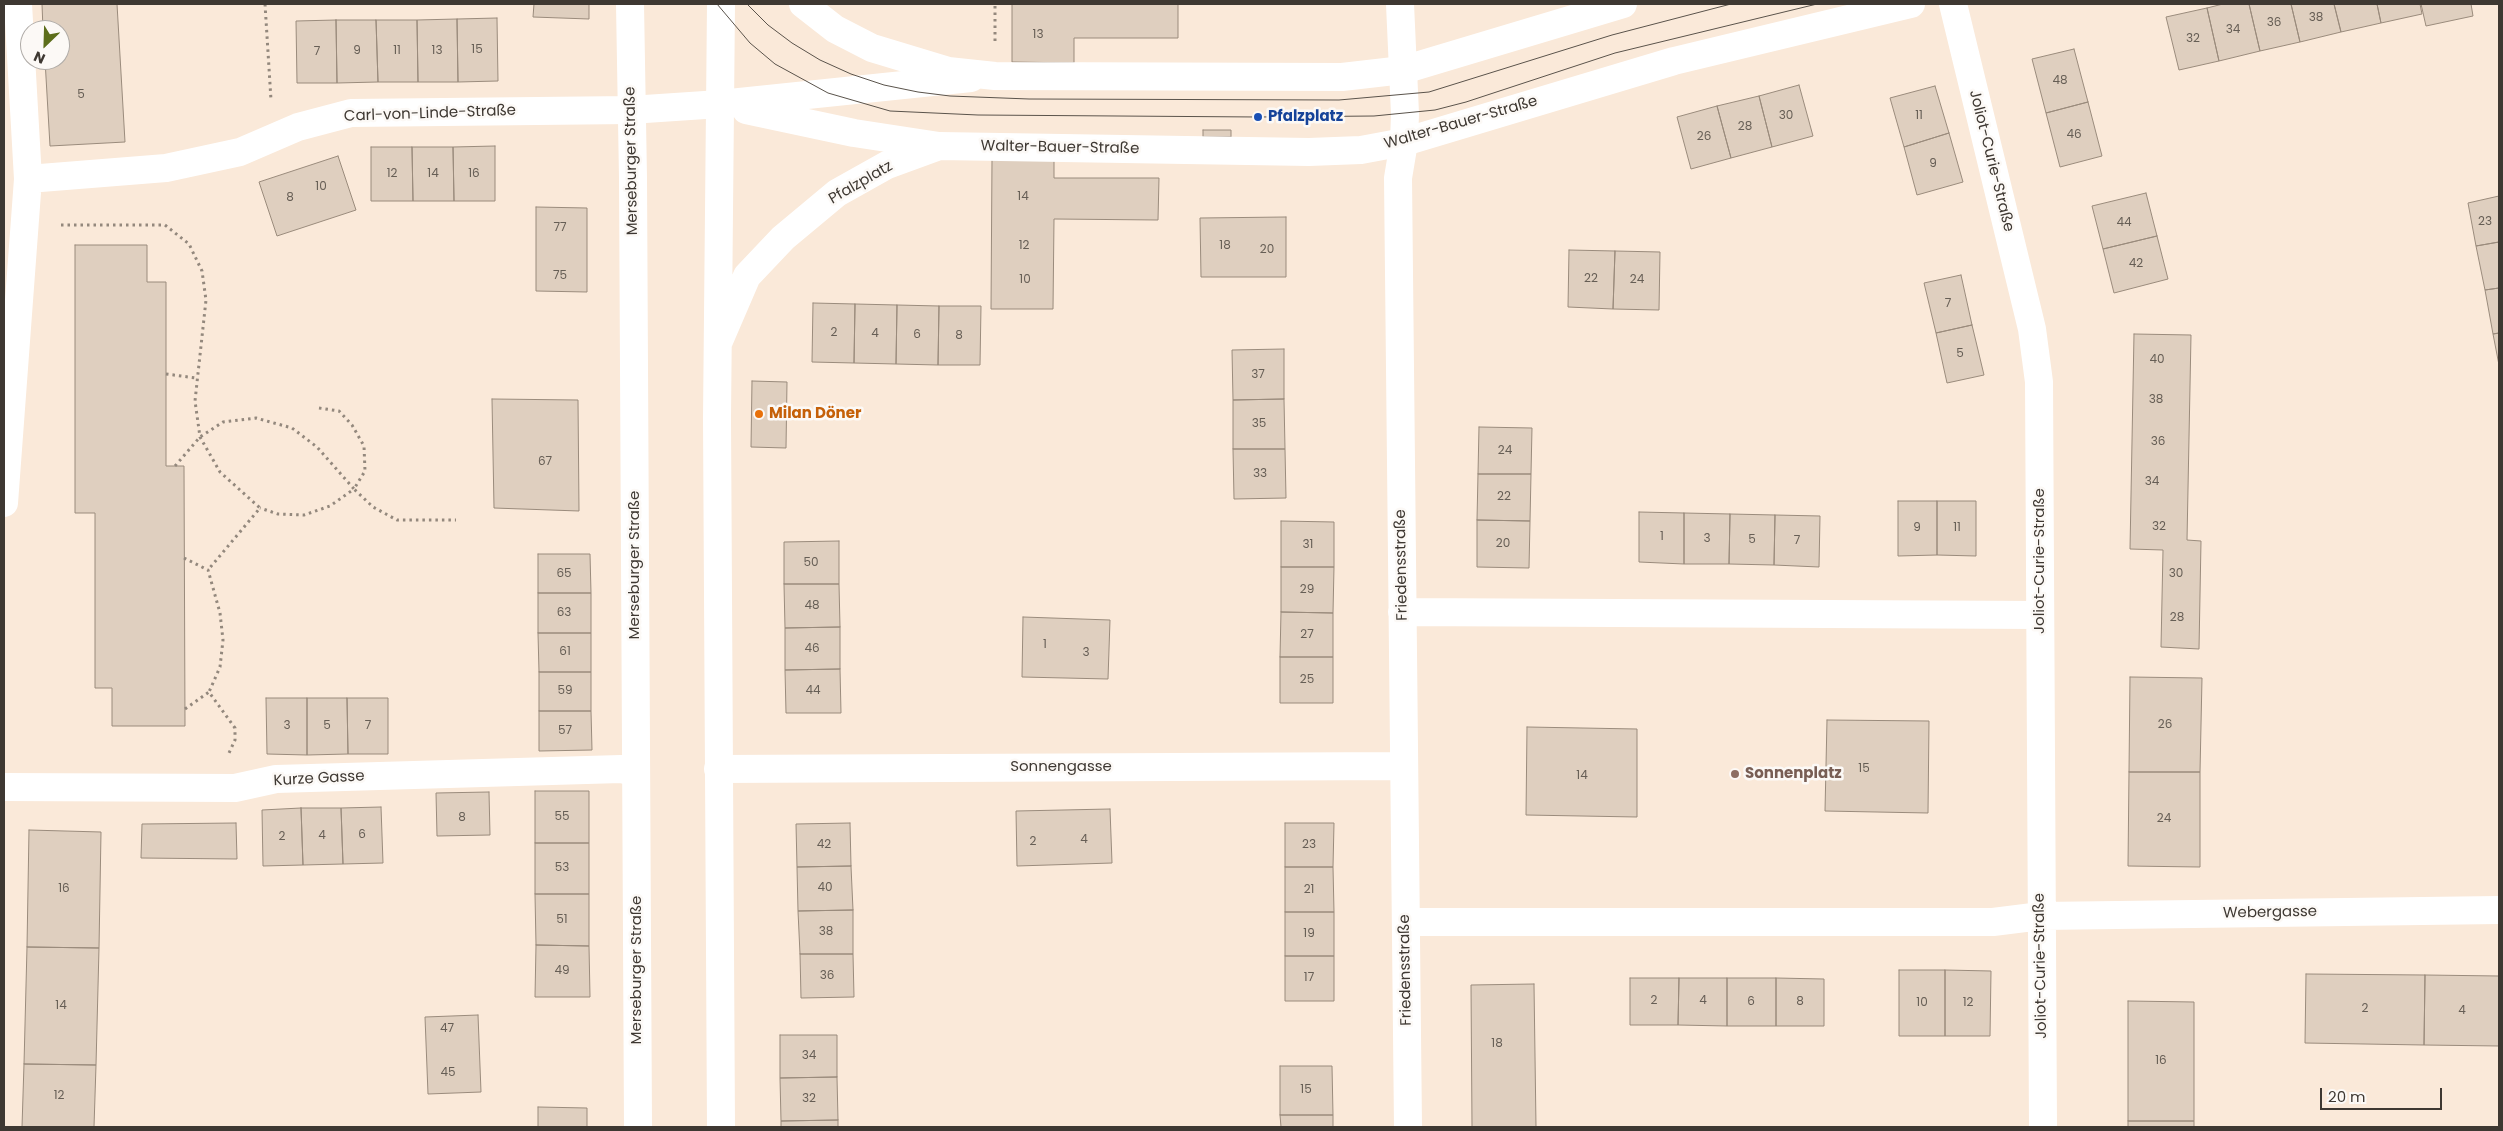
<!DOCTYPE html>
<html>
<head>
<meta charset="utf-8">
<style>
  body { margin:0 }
  #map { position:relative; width:2503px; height:1131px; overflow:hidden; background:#fae9d9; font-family:Poppins,sans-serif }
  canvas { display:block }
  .frame { position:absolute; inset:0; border:5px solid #3e3832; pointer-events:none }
  .north { position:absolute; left:20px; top:20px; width:50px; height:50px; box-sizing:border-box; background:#fcf9f6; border:1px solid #b0aca8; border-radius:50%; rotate:204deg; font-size:14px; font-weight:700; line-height:20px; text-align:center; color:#3e3832 }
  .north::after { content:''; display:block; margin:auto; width:18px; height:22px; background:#5d6e1b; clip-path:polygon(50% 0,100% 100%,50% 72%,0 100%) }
  .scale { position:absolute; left:2320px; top:1088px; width:122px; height:22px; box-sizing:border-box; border:2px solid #3e3832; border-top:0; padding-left:6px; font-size:15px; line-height:18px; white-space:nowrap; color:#3e3832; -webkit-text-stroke:4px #fcf9f6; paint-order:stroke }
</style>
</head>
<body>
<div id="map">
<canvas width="2503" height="1131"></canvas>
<div class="frame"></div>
<div class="north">N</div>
<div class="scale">20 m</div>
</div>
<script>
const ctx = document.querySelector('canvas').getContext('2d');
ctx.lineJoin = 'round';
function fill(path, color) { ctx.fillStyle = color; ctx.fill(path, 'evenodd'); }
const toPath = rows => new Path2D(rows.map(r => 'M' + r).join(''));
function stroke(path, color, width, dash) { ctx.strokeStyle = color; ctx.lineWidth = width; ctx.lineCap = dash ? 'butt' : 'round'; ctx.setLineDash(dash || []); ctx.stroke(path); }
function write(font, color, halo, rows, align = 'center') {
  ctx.font = font + ' Poppins,sans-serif'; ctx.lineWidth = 5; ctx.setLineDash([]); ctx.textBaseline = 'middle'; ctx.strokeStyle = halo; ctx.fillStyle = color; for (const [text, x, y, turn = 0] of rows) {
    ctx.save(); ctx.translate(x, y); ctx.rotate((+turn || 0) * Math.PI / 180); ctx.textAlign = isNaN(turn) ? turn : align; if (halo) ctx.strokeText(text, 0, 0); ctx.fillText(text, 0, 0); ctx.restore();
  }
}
const building = toPath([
  [42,4,117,4,125,142,50,146,45,60,60,60,60,30,43,30,42,4],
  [534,4,589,4,589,19,533,17,534,4],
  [1012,4,1178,4,1178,38,1074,38,1074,63,1012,62,1012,4],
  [2223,4,2249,4,2260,51,2219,61,2207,8,2223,4],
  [2249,4,2291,4,2300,42,2260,51,2249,4],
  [2291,4,2334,4,2341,32,2300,42,2291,4],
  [2334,4,2377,4,2381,23,2341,32,2334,4],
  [2377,4,2420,4,2422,14,2381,23,2377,4],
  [2421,4,2471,4,2473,16,2426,26,2421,4],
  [2207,8,2219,61,2179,70,2166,17,2207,8],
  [497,18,498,81,458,82,457,19,497,18],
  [457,19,458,82,418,82,417,20,457,19],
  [336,20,337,83,297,83,296,21,336,20],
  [336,20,376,20,378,82,337,83,336,20],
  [376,20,417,20,418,82,378,82,376,20],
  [2074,49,2088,102,2046,113,2032,59,2074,49],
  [1799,85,1813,136,1772,147,1759,96,1799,85],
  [1935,86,1949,133,1904,147,1890,98,1935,86],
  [1759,96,1772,147,1731,158,1717,106,1759,96],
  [2088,102,2102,156,2060,167,2046,113,2088,102],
  [1717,106,1731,158,1691,169,1677,117,1717,106],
  [1203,130,1231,130,1231,137,1203,137,1203,130],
  [1949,133,1963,182,1917,195,1904,147,1949,133],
  [495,146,495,201,454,201,453,147,495,146],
  [371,147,412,147,413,201,371,201,371,147],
  [412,147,453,147,454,201,413,201,412,147],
  [338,156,356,210,277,236,259,182,338,156],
  [992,159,1054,160,1054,178,1159,178,1158,220,1054,219,1053,309,991,309,992,159],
  [2146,193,2157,236,2103,249,2092,206,2146,193],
  [2499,196,2499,242,2476,246,2468,203,2499,196],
  [536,207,587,208,587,292,536,291,536,207],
  [1286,217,1286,277,1201,277,1200,218,1286,217],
  [2157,236,2168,279,2114,293,2103,249,2157,236],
  [2499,242,2499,288,2485,290,2476,246,2499,242],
  [75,245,147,245,147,282,166,282,166,466,184,466,185,726,112,726,112,688,95,688,95,513,75,513,75,245],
  [1569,250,1615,251,1613,309,1568,307,1569,250],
  [1615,251,1660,252,1659,310,1613,309,1615,251],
  [1961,275,1972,325,1936,333,1924,283,1961,275],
  [2499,288,2499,333,2493,334,2485,290,2499,288],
  [813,303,855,304,854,363,812,362,813,303],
  [855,304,897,305,896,364,854,363,855,304],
  [897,305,939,306,938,365,896,364,897,305],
  [939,306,981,306,980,365,938,365,939,306],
  [1972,325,1984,375,1947,383,1936,333,1972,325],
  [2499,333,2499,365,2493,334,2499,333],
  [2134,334,2191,335,2187,540,2201,541,2199,649,2161,647,2163,550,2130,549,2134,334],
  [1284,349,1284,399,1233,400,1232,350,1284,349],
  [752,381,787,382,786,448,751,447,752,381],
  [492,399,578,400,579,511,494,508,492,399],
  [1284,399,1285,449,1233,449,1233,400,1284,399],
  [1479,427,1532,428,1531,474,1478,474,1479,427],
  [1233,449,1285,449,1286,498,1234,499,1233,449],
  [1478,474,1531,474,1530,521,1477,520,1478,474],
  [1898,501,1937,501,1937,555,1898,556,1898,501],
  [1937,501,1976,501,1976,556,1937,555,1937,501],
  [1639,512,1684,513,1684,564,1639,562,1639,512],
  [1684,513,1730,514,1729,564,1684,564,1684,513],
  [1730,514,1775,515,1774,565,1729,564,1730,514],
  [1775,515,1820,516,1819,567,1774,565,1775,515],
  [1477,520,1530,521,1529,568,1477,567,1477,520],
  [1281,521,1334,522,1334,567,1281,567,1281,521],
  [839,541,839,584,784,584,784,542,839,541],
  [538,554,590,554,591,593,538,593,538,554],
  [1281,567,1334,567,1333,613,1281,612,1281,567],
  [784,584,839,584,840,627,785,628,784,584],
  [538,593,591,593,591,633,538,633,538,593],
  [1281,612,1333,613,1333,657,1280,657,1281,612],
  [1023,617,1110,620,1108,679,1022,677,1023,617],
  [840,627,840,669,785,670,785,628,840,627],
  [538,633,591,633,591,672,539,672,538,633],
  [1280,657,1333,657,1333,703,1280,703,1280,657],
  [840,669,841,713,786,713,785,670,840,669],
  [539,672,591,672,591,711,539,711,539,672],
  [2130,677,2202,678,2200,772,2129,772,2130,677],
  [266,698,307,698,307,755,267,754,266,698],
  [307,698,347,698,348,754,307,755,307,698],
  [347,698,388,698,388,754,348,754,347,698],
  [539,711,591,711,592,750,539,751,539,711],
  [1827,720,1929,721,1928,813,1825,811,1827,720],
  [1527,727,1637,729,1637,817,1526,815,1527,727],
  [2129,772,2200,772,2200,867,2128,866,2129,772],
  [535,791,589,791,589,843,535,843,535,791],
  [489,792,490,835,437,836,436,793,489,792],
  [381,807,383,863,343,864,341,808,381,807],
  [301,808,303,865,263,866,262,810,301,808],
  [301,808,341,808,343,864,303,865,301,808],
  [1110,809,1112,863,1017,866,1016,811,1110,809],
  [236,823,237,859,141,858,142,824,236,823],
  [850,823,851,866,797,867,796,824,850,823],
  [1285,823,1334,823,1333,867,1285,867,1285,823],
  [29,830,101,832,99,948,27,947,29,830],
  [535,843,589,843,589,894,535,894,535,843],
  [851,866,853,910,798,911,797,867,851,866],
  [1285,867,1333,867,1334,912,1285,912,1285,867],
  [535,894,589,894,589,946,536,945,535,894],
  [853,910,853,954,800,954,798,911,853,910],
  [1285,912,1334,912,1334,956,1285,956,1285,912],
  [536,945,589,946,590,997,535,997,536,945],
  [27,947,99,948,96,1065,24,1064,27,947],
  [800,954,853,954,854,997,801,998,800,954],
  [1285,956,1334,956,1334,1001,1285,1001,1285,956],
  [1899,970,1945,970,1945,1036,1899,1036,1899,970],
  [1945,970,1991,971,1990,1036,1945,1036,1945,970],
  [2306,974,2425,975,2424,1045,2305,1043,2306,974],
  [2425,975,2499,976,2499,1046,2424,1045,2425,975],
  [1630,978,1679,978,1678,1025,1630,1025,1630,978],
  [1679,978,1727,978,1727,1026,1678,1025,1679,978],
  [1727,978,1776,978,1776,1026,1727,1026,1727,978],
  [1776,978,1824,979,1824,1026,1776,1026,1776,978],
  [1534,984,1536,1127,1472,1127,1471,985,1534,984],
  [2128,1001,2194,1002,2194,1121,2128,1121,2128,1001],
  [478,1015,481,1092,428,1094,425,1017,478,1015],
  [780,1035,837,1035,837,1077,780,1078,780,1035],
  [24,1064,96,1065,94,1127,22,1127,24,1064],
  [1280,1066,1332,1066,1333,1115,1280,1115,1280,1066],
  [837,1077,838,1120,781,1121,780,1078,837,1077],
  [538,1107,587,1108,587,1127,538,1127,538,1107],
  [1280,1115,1333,1115,1333,1127,1281,1127,1280,1115],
  [838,1120,838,1127,781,1127,781,1121,838,1120],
  [2128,1121,2194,1121,2194,1127,2128,1127,2128,1121]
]);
fill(building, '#dfcfbf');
stroke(building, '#9a8b7c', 1);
stroke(toPath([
  [265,4,271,100],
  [995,41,995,4],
  [61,225,165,225,189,244,202,271,206,300,195,401,200,437,220,472,260,508,208,570],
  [166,374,196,378],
  [319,408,339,411,352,425,364,446,365,471,354,489,373,507,397,520,456,520],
  [175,466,200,437,223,422,256,418,292,428,317,447,354,489,330,506,304,515,278,514,260,508],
  [184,558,208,570,220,613,223,640,220,667,209,692],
  [185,709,209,692,235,728,235,740,229,753]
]), '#93887d', 3, [2.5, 4]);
stroke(toPath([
  [1400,4,1405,114,1404,142,1398,178,1408,1127],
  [1953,4,2032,329,2039,382,2043,1127],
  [746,110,854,133,939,146],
  [28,179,166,168,240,152,298,127,351,113,630,110,720,104,971,78],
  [4,503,28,179,18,4],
  [1402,612,2040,615],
  [718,769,1403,766],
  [4,787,235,788,276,779,621,769,635,772],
  [1406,922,1993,922,2041,916,2499,910]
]), '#fff', 28);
stroke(toPath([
  [630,4,633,178,638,1127],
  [803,4,835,29,872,48,948,71,995,76,1342,77,1403,70,1623,4],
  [719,341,747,276,783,238,837,193,887,165,939,146,1309,152,1361,150,1404,142,1674,61,1911,4],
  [721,1127,717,418,721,4]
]), '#fff', 28);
stroke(toPath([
  [717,4,750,43,775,64,828,93,890,111,978,115,1258,117,1374,116,1435,110,1466,102,1615,53,1817,4],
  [747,4,768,25,792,43,820,60,851,74,884,85,918,92,950,96,1029,99,1339,100,1429,92,1612,35,1731,4]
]), '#5a534b', 1);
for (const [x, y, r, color] of [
  [1258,117,5,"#1a4fb4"],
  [759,414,5,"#e8710a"],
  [1735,774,5,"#8d6e63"]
]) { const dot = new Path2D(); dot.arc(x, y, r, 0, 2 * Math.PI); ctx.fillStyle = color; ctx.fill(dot); stroke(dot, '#fcf9f6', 2); }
write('12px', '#665e55', null, [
  ["38",2316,18],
  ["36",2274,23],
  ["34",2233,30],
  ["13",1038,35],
  ["32",2193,39],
  ["15",477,50],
  ["9",357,51],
  ["11",397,51],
  ["13",437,51],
  ["7",317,52],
  ["48",2060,81],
  ["5",81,95],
  ["30",1786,116],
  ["11",1919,116],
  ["28",1745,127],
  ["46",2074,135],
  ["26",1704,137],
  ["9",1933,164],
  ["12",392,174],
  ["14",433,174],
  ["16",474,174],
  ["10",321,187],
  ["14",1023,197],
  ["8",290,198],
  ["23",2485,222],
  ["44",2124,223],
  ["77",560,228],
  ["12",1024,246],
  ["18",1225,246],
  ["20",1267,250],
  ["42",2136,264],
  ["75",560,276],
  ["22",1591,279],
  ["10",1025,280],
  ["24",1637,280],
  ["7",1948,304],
  ["2",834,333],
  ["4",875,334],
  ["6",917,335],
  ["8",959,336],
  ["5",1960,354],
  ["40",2157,360],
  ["37",1258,375],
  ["38",2156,400],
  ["35",1259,424],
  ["36",2158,442],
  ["24",1505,451],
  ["67",545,462],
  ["33",1260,474],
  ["34",2152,482],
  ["22",1504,497],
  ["32",2159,527],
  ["9",1917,528],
  ["11",1957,528],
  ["1",1662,537],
  ["3",1707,539],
  ["5",1752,540],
  ["7",1797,541],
  ["20",1503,544],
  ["31",1308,545],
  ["50",811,563],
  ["65",564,574],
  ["30",2176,574],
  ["29",1307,590],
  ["48",812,606],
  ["63",564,613],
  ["28",2177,618],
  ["27",1307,635],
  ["1",1045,645],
  ["46",812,649],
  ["61",565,652],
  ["3",1086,653],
  ["25",1307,680],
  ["59",565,691],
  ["44",813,691],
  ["26",2165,725],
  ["3",287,726],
  ["5",327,726],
  ["7",368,726],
  ["57",565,731],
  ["15",1864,769],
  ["14",1582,776],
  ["55",562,817],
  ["8",462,818],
  ["24",2164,819],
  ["6",362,835],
  ["4",322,836],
  ["2",282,837],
  ["4",1084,840],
  ["2",1033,842],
  ["42",824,845],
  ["23",1309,845],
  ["53",562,868],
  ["40",825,888],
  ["16",64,889],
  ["21",1309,890],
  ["51",562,920],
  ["38",826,932],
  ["19",1309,934],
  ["49",562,971],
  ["36",827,976],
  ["17",1309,978],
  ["2",1654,1001],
  ["4",1703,1001],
  ["6",1751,1002],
  ["8",1800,1002],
  ["10",1922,1003],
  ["12",1968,1003],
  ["14",61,1006],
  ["2",2365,1009],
  ["4",2462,1011],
  ["47",447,1029],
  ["18",1497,1044],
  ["34",809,1056],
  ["16",2161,1061],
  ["45",448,1073],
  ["15",1306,1090],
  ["12",59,1096],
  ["32",809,1099]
]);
write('15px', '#3e3832', '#fcf9f6', [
  ["Carl-von-Linde-Straße",430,114,-2],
  ["Walter-Bauer-Straße",1461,123,-16],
  ["Walter-Bauer-Straße",1060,148,1],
  ["Merseburger Straße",632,161,-91],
  ["Joliot-Curie-Straße",1991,161,76],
  ["Pfalzplatz",861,183,-30],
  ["Joliot-Curie-Straße",2040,561,-90],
  ["Merseburger Straße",635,565,-90],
  ["Friedensstraße",1402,565,-91],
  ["Sonnengasse",1061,767],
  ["Kurze Gasse",319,779,-3],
  ["Webergasse",2270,913,-1],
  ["Joliot-Curie-Straße",2041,966,-91],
  ["Merseburger Straße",637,970,-90],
  ["Friedensstraße",1406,970,-91]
]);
write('bold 15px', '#164399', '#fcf9f6', [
  ["Pfalzplatz",1268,117]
], 'left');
write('bold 15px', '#c56008', '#fcf9f6', [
  ["Milan Döner",769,414]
], 'left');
write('bold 15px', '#785e54', '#fcf9f6', [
  ["Sonnenplatz",1745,774]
], 'left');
</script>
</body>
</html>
